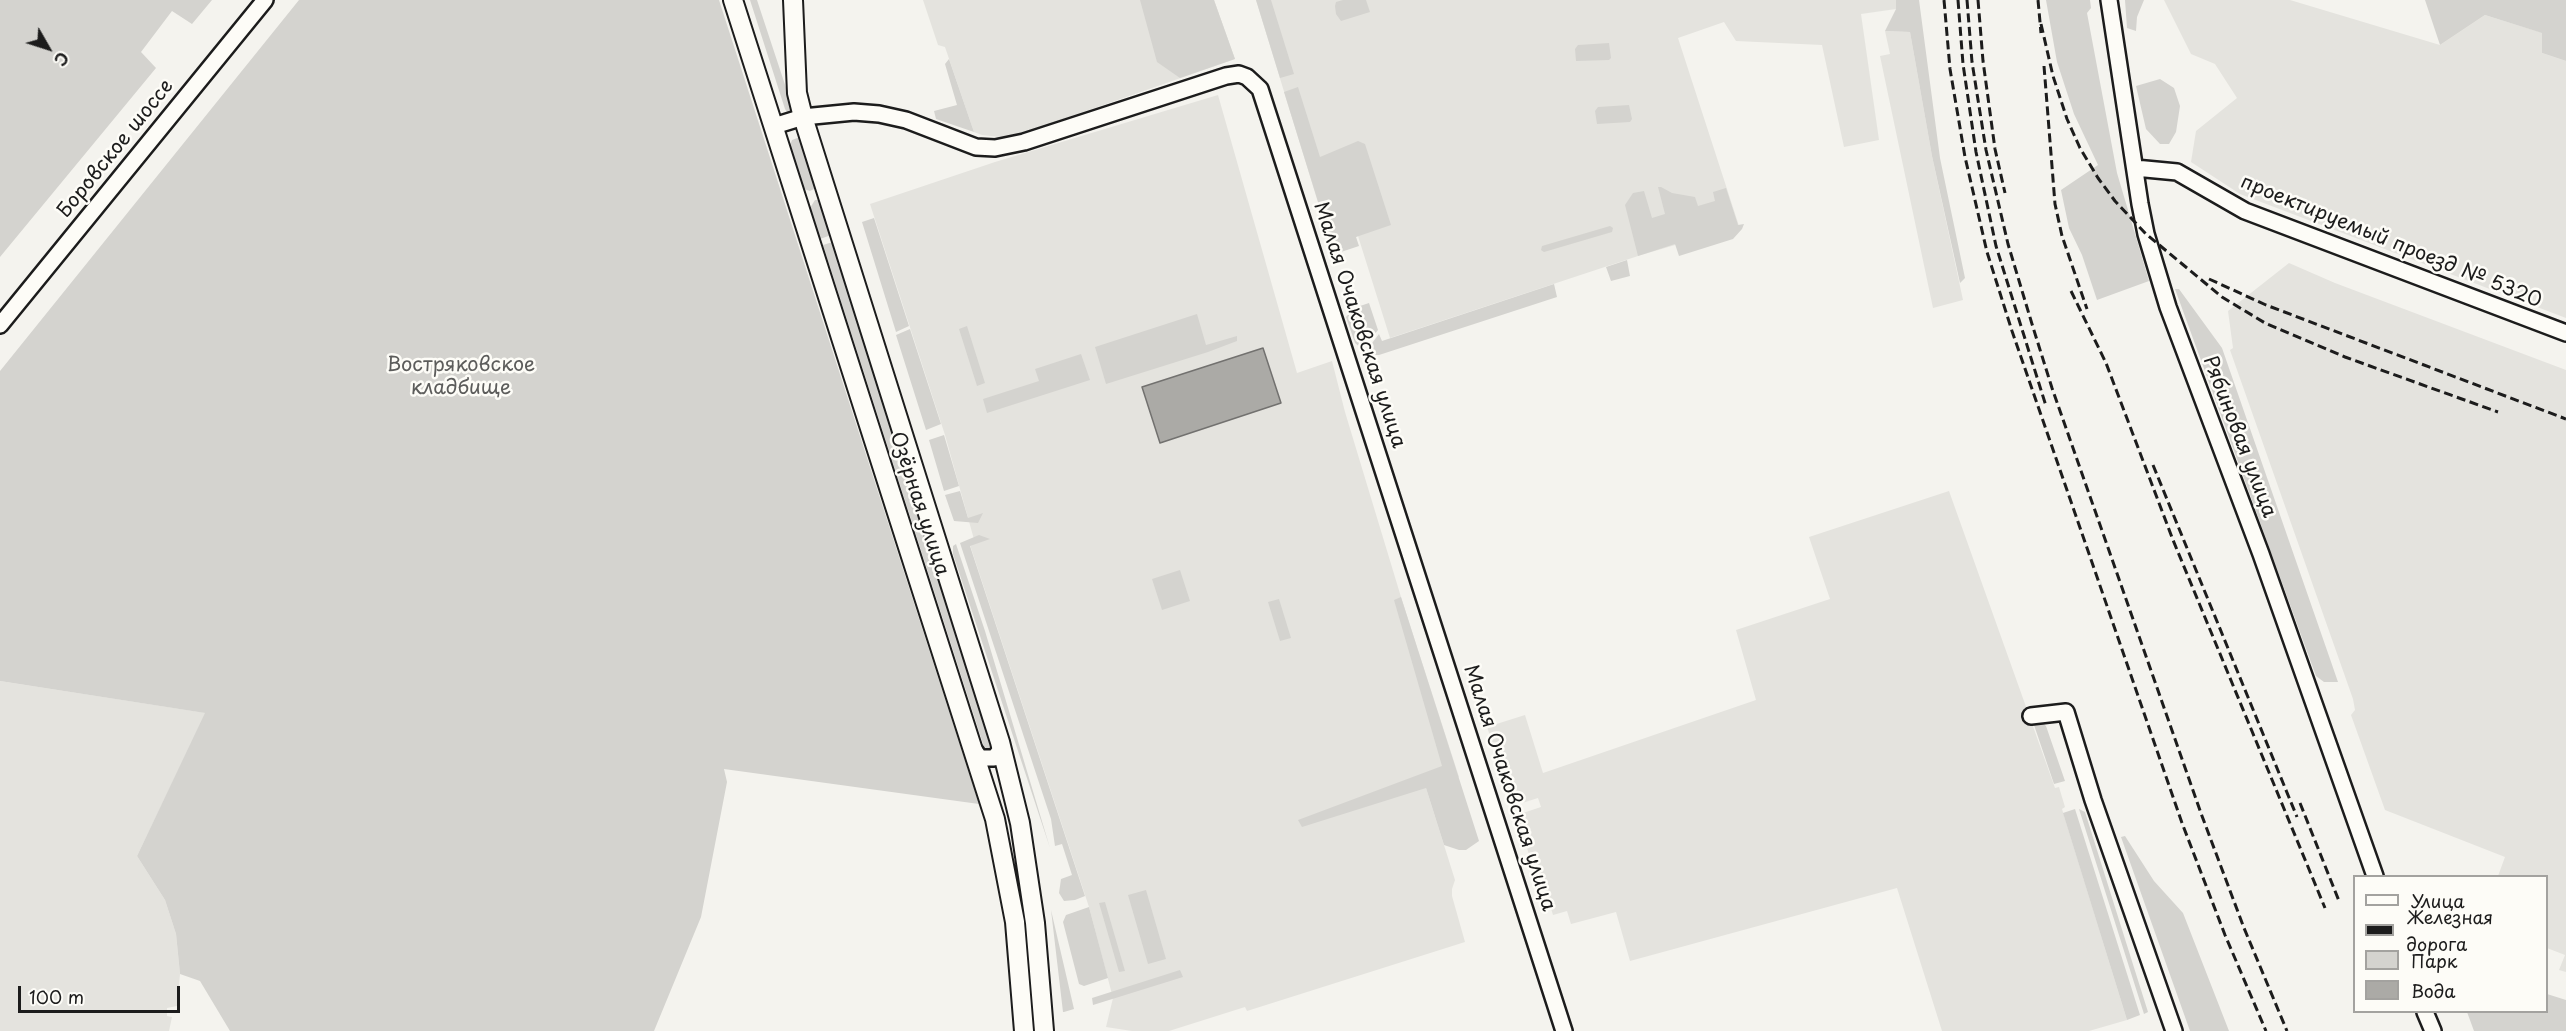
<!DOCTYPE html>
<html>
<head>
<meta charset="utf-8">
<style>
  body { margin:0 }
  #map { position:relative; width:2566px; height:1031px; overflow:hidden; background:#f4f3ee; font-family:"Playpen Sans",sans-serif }
  canvas { display:block }
  .legend { position:absolute; left:2353px; top:875px; width:195px; height:138px; box-sizing:border-box; background:#fdfcf7; border:2px solid #a3a29f; margin:0; padding:8px 10px; list-style:none; font-size:18px; color:#1c1c1c }
  .legend li { display:flex; align-items:center; gap:12px; height:30px }
  .legend b { width:30px; border:2px solid #a3a29f }
  .north { position:absolute; left:18px; top:18px; width:60px; height:60px; -webkit-text-stroke:4px #fdfcf7; paint-order:stroke; rotate:129deg; font-size:16px; font-weight:700; line-height:24px; text-align:center; color:#1c1c1c }
  .north::after { content:''; display:block; margin:auto; width:21px; height:27px; background:#1c1c1c; clip-path:polygon(50% 0,100% 100%,50% 72%,0 100%) }
  .scale { position:absolute; left:18px; top:986px; width:162px; height:27px; box-sizing:border-box; border:3px solid #1c1c1c; border-top:0; padding-left:8px; font-size:18px; line-height:21px; white-space:nowrap; color:#1c1c1c; -webkit-text-stroke:4px #fdfcf7; paint-order:stroke }
</style>
</head>
<body>
<div id="map">
<canvas width="2566" height="1031"></canvas>
<ul class="legend">
<li><b style="height:8px;background:#fdfcf7"></b>Улица</li>
<li><b style="height:8px;background:#1c1c1c"></b>Железная дорога</li>
<li><b style="height:16px;background:#d4d3cf"></b>Парк</li>
<li><b style="height:16px;background:#abaaa6"></b>Вода</li>
</ul>
<div class="north">С</div>
<div class="scale">100 m</div>
</div>
<script>
const ctx = document.querySelector('canvas').getContext('2d');
ctx.lineJoin = 'round';
function fill(path, color) { ctx.fillStyle = color; ctx.fill(path, 'evenodd'); }
const toPath = rows => new Path2D(rows.map(r => 'M' + r).join(''));
function stroke(path, color, width, dash) { ctx.strokeStyle = color; ctx.lineWidth = width; ctx.lineCap = dash ? 'butt' : 'round'; ctx.setLineDash(dash || []); ctx.stroke(path); }
function write(font, color, halo, rows, align = 'center') {
  ctx.font = font + ' "Playpen Sans",sans-serif'; ctx.lineWidth = 5; ctx.setLineDash([]); ctx.textBaseline = 'middle'; ctx.strokeStyle = halo; ctx.fillStyle = color; for (const [text, x, y, turn = 0] of rows) {
    ctx.save(); ctx.translate(x, y); ctx.rotate((+turn || 0) * Math.PI / 180); ctx.textAlign = isNaN(turn) ? turn : align; if (halo) ctx.strokeText(text, 0, 0); ctx.fillText(text, 0, 0); ctx.restore();
  }
}
fill(toPath([
  [923,0,1214,0,1235,59,1009,138,982,135,974,132,945,47,938,45],
  [1256,0,1896,0,1896,9,1861,14,1879,140,1844,147,1822,45,1736,41,1724,22,1678,38,1739,226,1638,256,1390,338,1358,236,1331,245],
  [2164,0,2290,0,2440,45,2485,15,2543,33,2542,53,2566,61,2566,318,2240,194,2191,162,2196,131,2237,98,2215,64,2191,54],
  [1885,31,1910,32,1932,156,1963,300,1933,308,1880,56,1890,54],
  [1218,95,1297,373,1332,361,1345,412,1401,597,1459,777,1426,788,1455,880,1452,889,1452,896,1465,942,1247,1011,1245,1007,1169,1031,1132,1031,1106,1027,1113,998,1089,907,970,545,975,543,945,435,870,204,995,162],
  [2289,263,2335,283,2566,370,2566,972,2559,970,2565,955,2547,948,2546,876,2498,876,2505,857,2385,810,2351,715,2355,710,2353,699,2230,350,2233,348,2228,311],
  [1949,491,2055,788,2059,787,2065,807,2062,809,2127,1020,2089,1031,1942,1031,1897,888,1630,961,1616,912,1571,924,1567,911,1553,915,1543,883,1538,884,1517,815,1541,807,1538,798,1519,804,1515,793,1510,795,1487,727,1525,715,1543,773,1756,700,1736,630,1830,599,1809,537],
  [0,681,206,713,137,856,165,900,176,934,180,974,177,1006,167,1008,167,1016,172,1017,169,1031,0,1031]
]), '#e4e3de');
fill(toPath([
  [0,0,212,0,192,24,172,11,141,52,156,68,0,257],
  [299,0,719,0,979,804,724,769,727,782,701,917,654,1031,230,1031,200,981,180,974,176,934,165,900,137,856,205,713,0,681,0,371],
  [750,0,757,0,795,115,789,115,785,109],
  [1140,0,1214,0,1235,59,1180,78,1157,62],
  [1256,0,1271,0,1294,74,1280,78],
  [1343,0,1366,0,1370,12,1341,21,1336,14,1335,6,1336,2],
  [1896,0,1919,0,1940,158,1965,278,1960,283,1932,156,1910,32,1885,31,1896,9],
  [2046,0,2090,0,2091,8,2087,13,2117,173,2149,281,2097,300,2082,255,2069,228,2061,190,2098,165,2074,114,2057,62],
  [2125,0,2144,0,2137,17,2136,31,2127,28],
  [2425,0,2566,0,2566,61,2542,53,2542,33,2485,15,2440,45],
  [1609,43,1611,58,1609,60,1576,61,1575,49,1578,45],
  [949,59,974,132,936,119,934,111,957,105,945,64],
  [2160,79,2174,88,2180,106,2176,132,2169,144,2160,144,2146,129,2136,86],
  [1298,87,1320,157,1358,141,1365,144,1391,225,1356,237,1359,246,1338,253,1333,250,1284,92],
  [1629,105,1632,119,1630,122,1597,124,1595,111,1598,107],
  [800,137,816,188,810,191,804,189,790,145,792,140],
  [1658,187,1661,187,1672,193,1695,197,1698,206,1715,201,1713,192,1726,188,1738,225,1744,224,1742,229,1733,239,1679,256,1675,244,1638,256,1625,205,1633,193,1644,191,1652,218,1665,214],
  [815,200,821,200,834,234,820,239,810,208],
  [874,218,909,326,896,332,862,222],
  [1610,226,1613,228,1612,232,1544,252,1541,250,1542,246],
  [836,241,994,747,991,751,984,747,823,245],
  [1627,260,1630,276,1611,281,1606,267],
  [1554,284,1557,297,1379,355,1373,355,1366,351,1379,334,1382,341],
  [2175,289,2179,289,2222,348,2338,682,2324,682,2316,676],
  [1369,303,1378,330,1362,349,1355,343,1346,317,1354,308],
  [1197,314,1206,345,1237,336,1237,341,1208,352,1106,384,1095,347],
  [967,326,985,383,977,386,959,329],
  [910,329,941,424,926,430,896,335],
  [1081,354,1090,380,987,413,983,399,1039,381,1035,369],
  [944,435,959,486,944,491,929,440],
  [960,491,968,518,983,513,978,523,954,521,945,495],
  [979,535,990,539,970,546,1085,896,1075,900,1064,901,1059,893,1061,879,1072,875,1062,844,1055,846,1051,819,960,543],
  [956,544,985,631,1050,848,953,554,953,546],
  [1180,570,1190,601,1162,610,1152,579],
  [1401,597,1479,841,1466,850,1459,850,1444,845,1426,788,1302,827,1298,820,1442,766,1394,600],
  [1279,599,1291,638,1280,641,1268,602],
  [2041,721,2046,726,2065,781,2054,784,2033,722],
  [2075,809,2140,1015,2127,1020,2063,813],
  [2079,809,2085,812,2148,1012,2144,1014],
  [2125,836,2154,881,2183,913,2229,1031,2190,1031,2121,837],
  [1146,890,1166,959,1148,964,1128,895],
  [1105,902,1125,971,1119,972,1099,903],
  [1089,907,1108,978,1084,986,1079,984,1063,922,1066,915],
  [1051,910,1074,1009,1064,1012,1063,1012],
  [1180,970,1183,977,1093,1005,1092,998],
  [2547,994,2566,1000,2566,1031,2474,1031,2467,1012,2546,1012]
]), '#d4d3cf');
const water = toPath([
  [1263,348,1281,403,1160,443,1142,387,1263,348]
]);
fill(water, '#abaaa6');
stroke(water, '#72716f', 1.5);
const minor = toPath([
  [2109,0,2140,204,2146,234,2168,307,2261,554,2375,876],
  [774,126,803,117,854,112,879,114,906,120,976,147,995,148,1024,142,1226,76,1239,74,1247,77,1260,89,1564,1031],
  [2135,168,2177,172,2245,211,2566,333],
  [0,325,265,0],
  [2031,716,2066,712,2093,800,2174,1031],
  [975,751,980,758,994,758,1000,751,1000,742],
  [2425,1012,2433,1031]
]);
const major = toPath([
  [733,0,995,819,1015,922,1024,1031],
  [793,0,797,93,803,117,1000,742,1020,823,1035,923,1044,1031]
]);
stroke(minor, '#1c1c1c', 20);
stroke(major, '#1c1c1c', 22);
stroke(minor, '#fdfcf7', 15);
stroke(major, '#fdfcf7', 18);
stroke(toPath([
  [1944,0,1950,69,1965,157,1987,252,2012,331,2182,823,2225,935,2266,1031],
  [1958,0,1963,64,1976,152,1996,246,2046,406],
  [1967,0,1972,62,1986,150,2008,244,2032,324,2052,388,2202,816,2244,928,2287,1031],
  [1978,0,1983,61,1995,149,2005,193],
  [2038,0,2041,33],
  [2041,24,2053,76,2067,119,2080,148,2098,178,2115,201,2146,234,2222,297,2265,323,2345,357,2498,412],
  [2044,66,2055,204,2062,236,2087,309],
  [2209,279,2266,305,2566,419],
  [2071,291,2106,363,2173,540,2325,908],
  [2153,465,2297,817],
  [2300,803,2339,901]
]), '#1c1c1c', 3, [9, 4.5]);
write('20px', '#1c1c1c', '#fdfcf7', [
  ["Боровское шоссе",116,149,-51],
  ["проектируемый проезд № 5320",2391,242,22],
  ["Малая Очаковская улица",1359,325,72],
  ["Рябиновая улица",2239,437,69],
  ["Озёрная улица",919,504,72],
  ["Малая Очаковская улица",1509,788,72]
]);
write('20px', '#5c5c5b', '#fdfcf7', [
  ["Востряковское",461,365],
  ["кладбище",461,388]
]);
</script>
</body>
</html>
